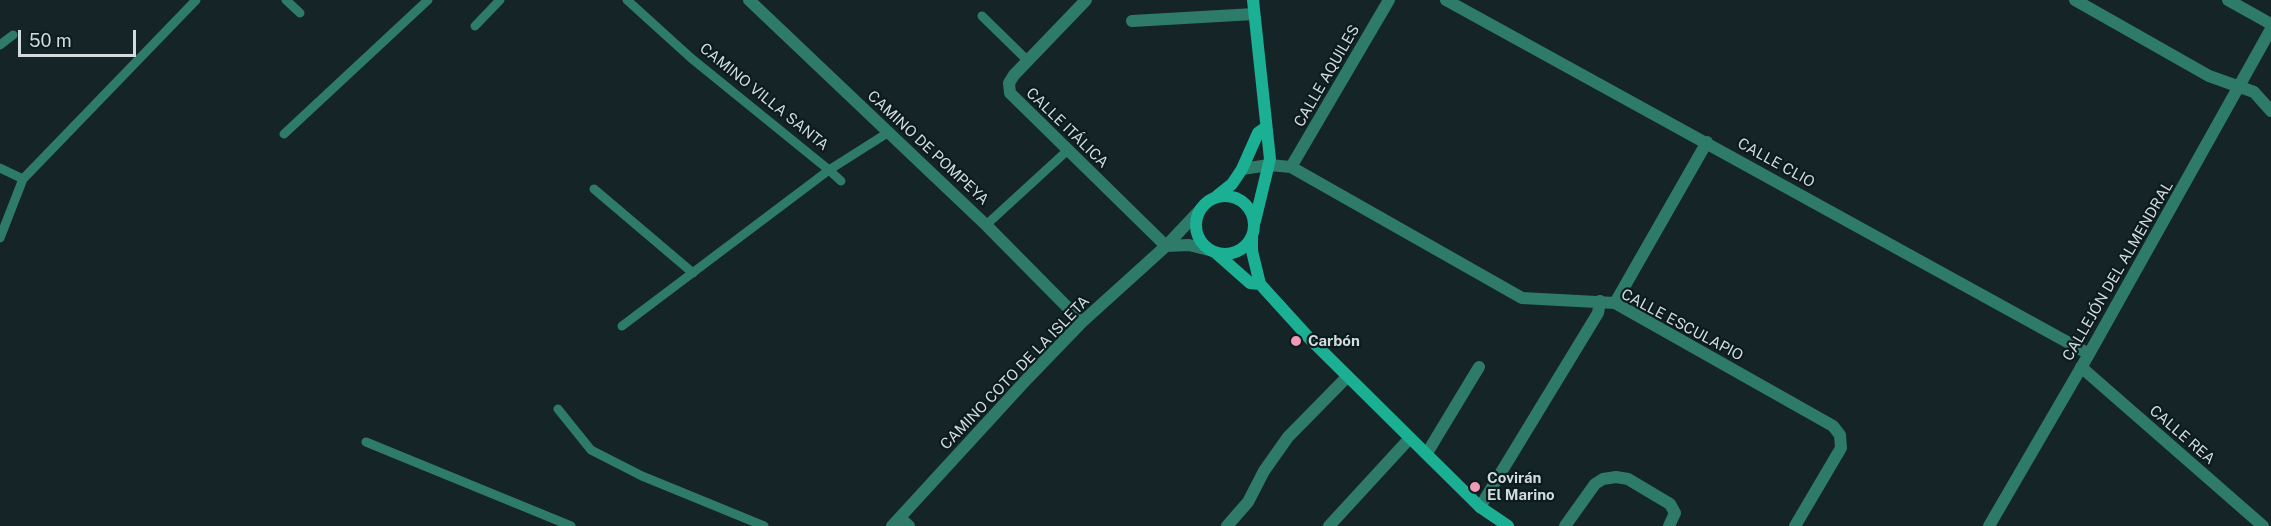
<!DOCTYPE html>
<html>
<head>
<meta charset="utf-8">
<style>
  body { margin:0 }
  #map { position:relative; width:2271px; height:526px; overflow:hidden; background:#152426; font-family:"Public Sans",sans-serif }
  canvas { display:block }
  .scale { position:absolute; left:18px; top:30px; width:118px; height:27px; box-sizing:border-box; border:3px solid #d2dcdd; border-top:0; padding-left:8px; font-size:18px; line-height:21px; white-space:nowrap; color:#d2dcdd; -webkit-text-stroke:4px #0c1b1d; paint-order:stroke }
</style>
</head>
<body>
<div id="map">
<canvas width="2271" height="526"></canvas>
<div class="scale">50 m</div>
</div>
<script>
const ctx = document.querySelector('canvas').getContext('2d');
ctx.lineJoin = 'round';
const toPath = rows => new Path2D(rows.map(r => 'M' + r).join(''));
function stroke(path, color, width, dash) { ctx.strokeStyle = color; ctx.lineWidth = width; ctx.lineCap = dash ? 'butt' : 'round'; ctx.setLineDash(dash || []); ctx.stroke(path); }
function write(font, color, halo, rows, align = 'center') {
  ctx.font = font + ' "Public Sans",sans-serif'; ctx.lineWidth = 4.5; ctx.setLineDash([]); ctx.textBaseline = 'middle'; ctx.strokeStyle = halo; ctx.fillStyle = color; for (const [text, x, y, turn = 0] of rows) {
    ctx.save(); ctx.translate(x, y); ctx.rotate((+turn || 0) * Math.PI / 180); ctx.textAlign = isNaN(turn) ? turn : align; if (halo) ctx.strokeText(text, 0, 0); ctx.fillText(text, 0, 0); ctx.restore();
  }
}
stroke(toPath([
  [286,0,300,13],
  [627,0,691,58,829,170,889,132],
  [982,16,1028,61],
  [475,26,500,0],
  [0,45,13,35],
  [284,134,428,0],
  [0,168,23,179],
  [594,189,693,273],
  [986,225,1069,149],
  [0,238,23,179,196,0],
  [622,326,829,170,841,181],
  [558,409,591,450,642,476,764,526],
  [366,442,571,526]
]), '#2e7b6a', 9);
stroke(toPath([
  [749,0,986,225,1082,322],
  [1086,0,1014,75,1009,83,1010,93,1166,246],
  [1446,0,2089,354],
  [2075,0,2209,76,2254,92,2271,111],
  [2228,0,2271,24],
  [1132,21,1254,14],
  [1291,167,1389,0],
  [1242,169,1269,165,1291,167,1522,298,1615,303,1833,426,1840,435,1841,448,1795,526],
  [1166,246,1189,245,1209,250],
  [1615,303,1707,142],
  [2081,367,2263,526],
  [1427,453,1479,367],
  [1480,507,1598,313,1600,301],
  [900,518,909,526],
  [892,526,1027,379,1082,322,1166,246,1198,212],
  [1227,526,1248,502,1264,471,1288,437,1347,377],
  [1329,526,1410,438],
  [1565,526,1595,484,1603,479,1616,477,1628,479,1670,504,1675,513,1669,526],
  [1989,526,2089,354,2271,29]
]), '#2e7b6a', 12);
stroke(toPath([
  [1253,0,1270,159,1255,221],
  '1196 225a29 29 0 1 1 58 0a29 29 0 1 1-58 0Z',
  [1217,196,1232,184,1242,169,1258,133,1265,128],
  [1252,237,1252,251,1260,284,1310,339,1480,507,1508,526],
  [1216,253,1250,283,1260,284]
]), '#1baf93', 12);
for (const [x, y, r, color] of [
  [1296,341,6,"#f09ab6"],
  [1475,487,6,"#f09ab6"]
]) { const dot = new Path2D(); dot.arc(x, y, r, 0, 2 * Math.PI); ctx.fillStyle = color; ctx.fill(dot); stroke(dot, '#0c1b1d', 2); }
write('15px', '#d2dcdd', '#0c1b1d', [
  ["CALLE AQUILES",1327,76,-60],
  ["CAMINO VILLA SANTA",764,97,39],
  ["CALLE ITÁLICA",1067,128,44],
  ["CAMINO DE POMPEYA",928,148,43],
  ["CALLE CLIO",1776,163,29],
  ["CALLEJÓN DEL ALMENDRAL",2118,271,-60],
  ["CALLE ESCULAPIO",1682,325,28],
  ["CAMINO COTO DE LA ISLETA",1015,373,-46],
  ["CALLE REA",2182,435,41]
]);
write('bold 15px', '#d2dcdd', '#0c1b1d', [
  ["Carbón",1308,341],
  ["Covirán",1487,478],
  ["El Marino",1487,495]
], 'left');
</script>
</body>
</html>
